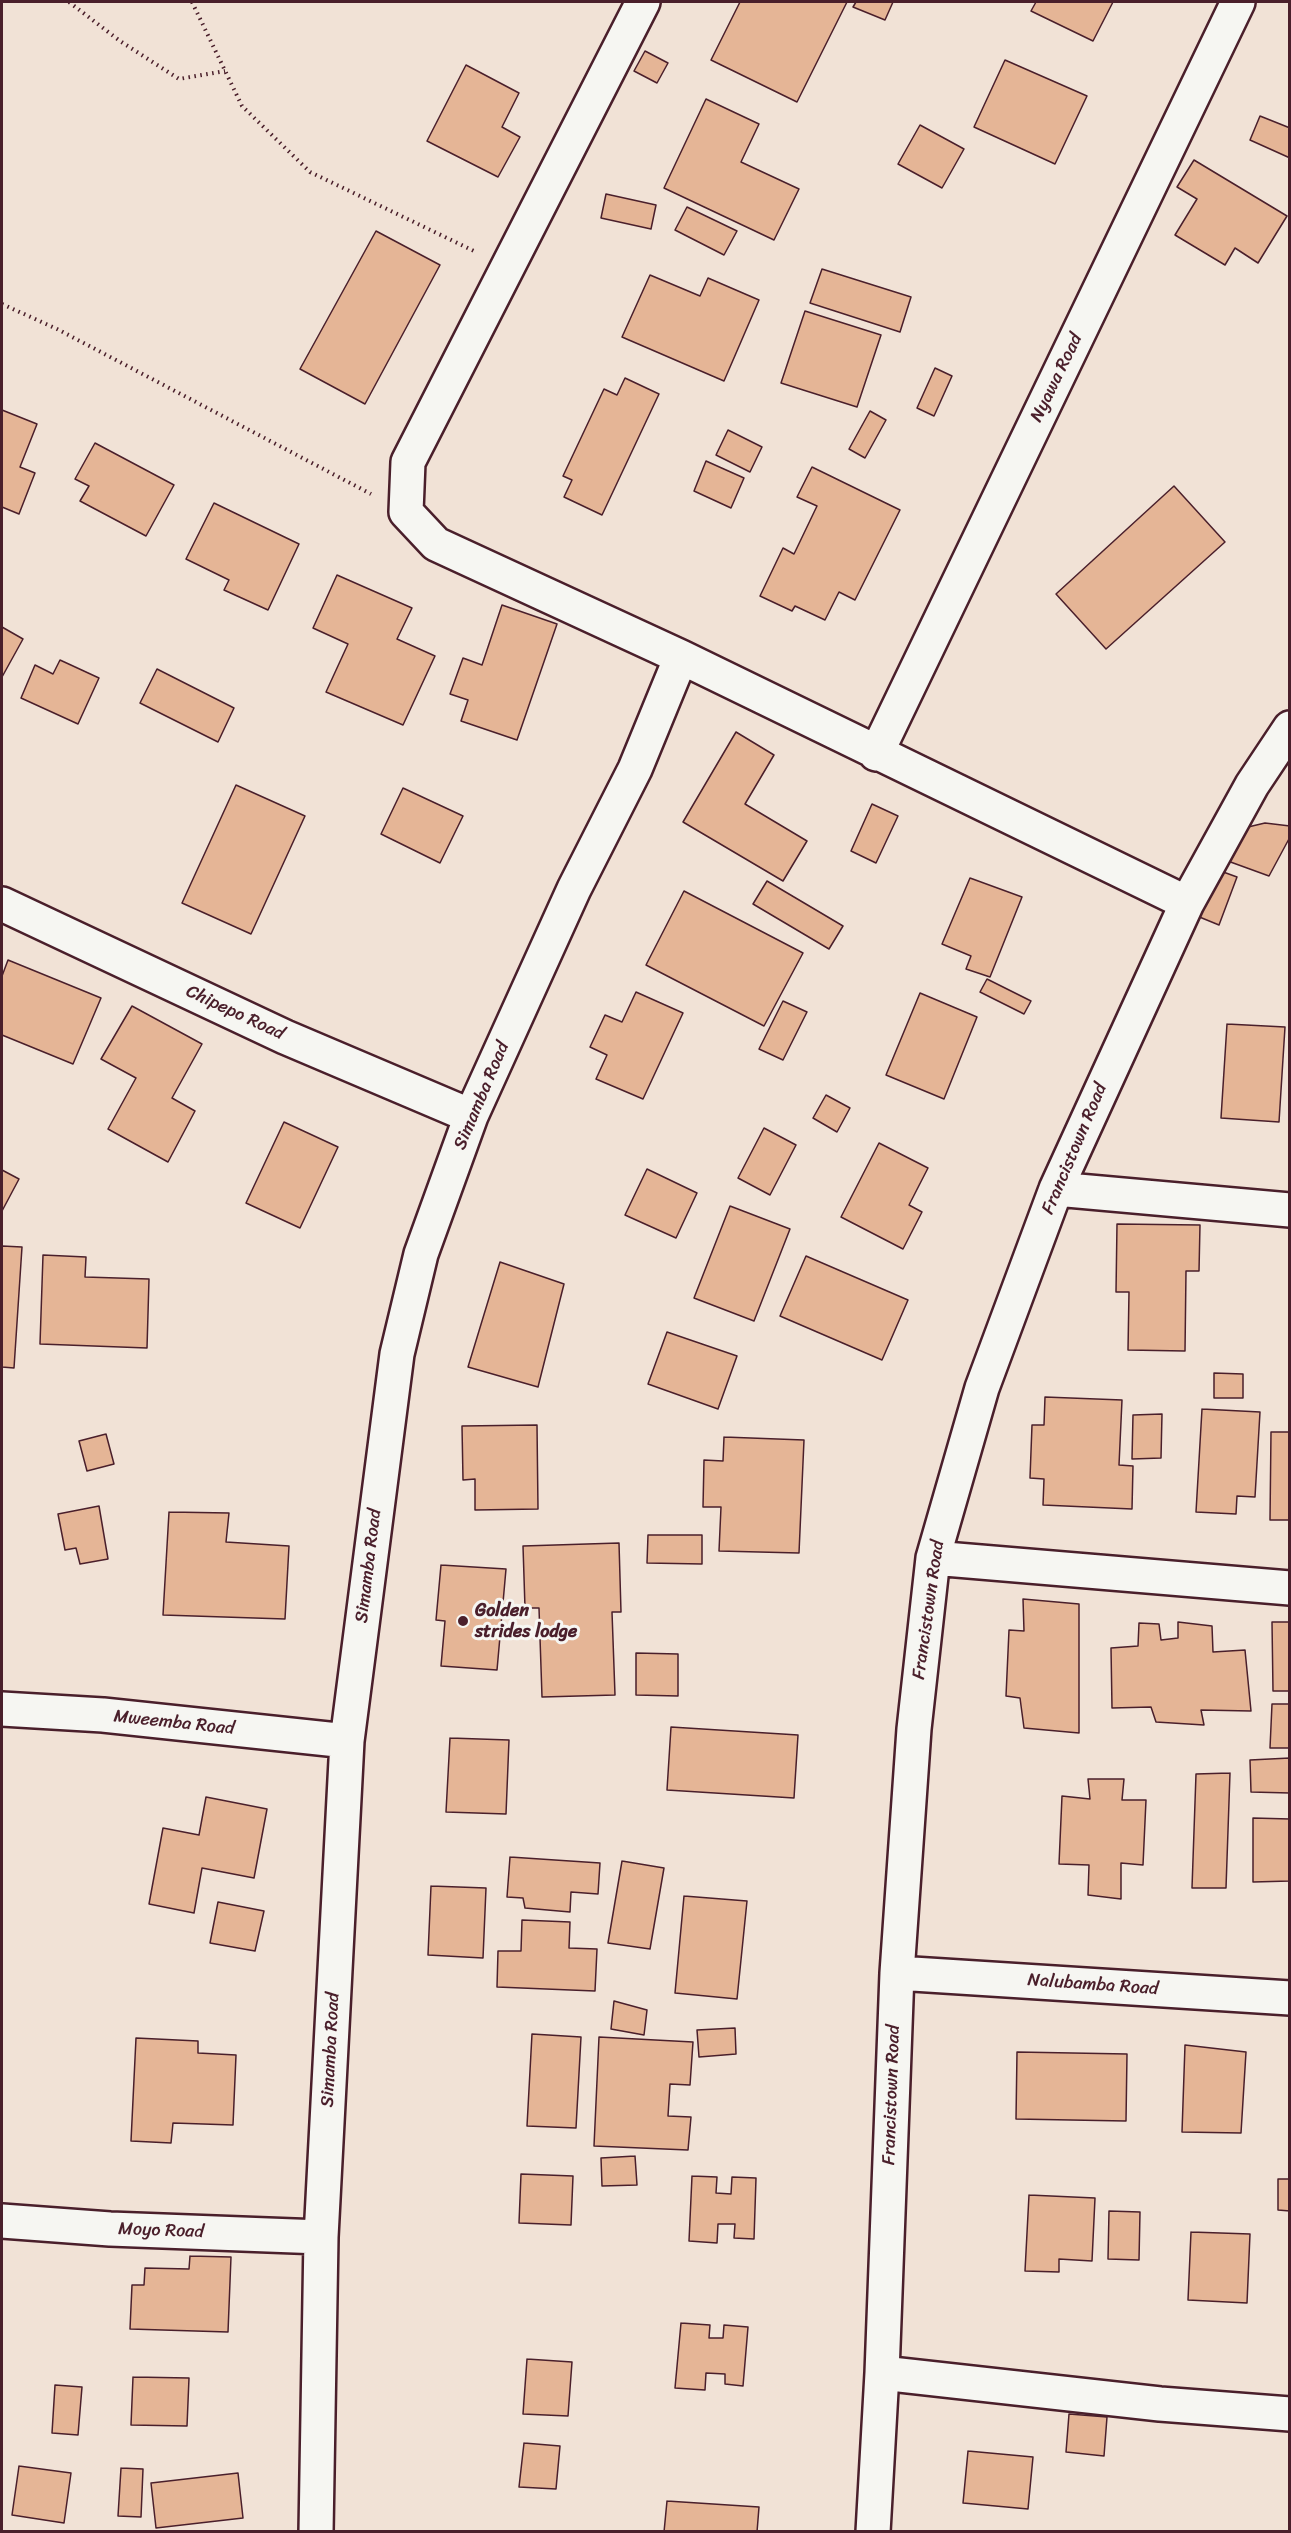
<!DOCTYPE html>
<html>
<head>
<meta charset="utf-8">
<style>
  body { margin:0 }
  #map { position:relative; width:1291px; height:2533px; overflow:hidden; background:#f1e2d6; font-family:Sriracha,sans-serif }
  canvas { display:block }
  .frame { position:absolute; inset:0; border:3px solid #4a1f2b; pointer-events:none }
</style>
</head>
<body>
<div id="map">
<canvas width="1291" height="2533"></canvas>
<div class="frame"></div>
</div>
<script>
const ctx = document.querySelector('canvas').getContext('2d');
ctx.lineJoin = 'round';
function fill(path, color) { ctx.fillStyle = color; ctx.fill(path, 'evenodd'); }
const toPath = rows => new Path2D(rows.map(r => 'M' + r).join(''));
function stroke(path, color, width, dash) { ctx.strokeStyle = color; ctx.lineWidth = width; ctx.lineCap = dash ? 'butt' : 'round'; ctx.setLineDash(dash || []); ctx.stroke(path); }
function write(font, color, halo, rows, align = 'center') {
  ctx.font = font + ' Sriracha,sans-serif'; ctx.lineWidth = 6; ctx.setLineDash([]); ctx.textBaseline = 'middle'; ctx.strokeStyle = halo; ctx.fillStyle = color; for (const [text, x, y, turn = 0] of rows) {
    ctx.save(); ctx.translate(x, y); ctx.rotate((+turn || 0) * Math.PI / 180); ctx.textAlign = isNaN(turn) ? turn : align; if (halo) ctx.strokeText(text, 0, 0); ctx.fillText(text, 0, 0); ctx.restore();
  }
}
const building = toPath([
  [740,2,847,2,797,102,711,60,740,2],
  [856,2,893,2,885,20,853,7,856,2],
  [1036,2,1113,2,1093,41,1031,11,1036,2],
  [645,51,668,63,657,83,634,71,645,51],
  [1005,60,1087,96,1055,164,974,127,1005,60],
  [466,65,519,93,502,127,520,137,498,177,427,141,466,65],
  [706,99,759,124,741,162,799,189,774,240,664,188,706,99],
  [1260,116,1290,128,1290,158,1250,140,1260,116],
  [920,125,964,149,942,188,898,164,920,125],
  [1194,160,1287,216,1258,263,1235,248,1225,265,1175,235,1197,199,1177,187,1194,160],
  [606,194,656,205,651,229,601,218,606,194],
  [687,207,737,231,724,255,675,230,687,207],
  [376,231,440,265,365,404,300,369,376,231],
  [822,269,911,297,900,332,810,303,822,269],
  [650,275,700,296,708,278,759,300,724,381,622,337,650,275],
  [805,311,881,335,857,407,781,383,805,311],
  [935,368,952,376,934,416,917,408,935,368],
  [625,378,659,394,602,515,564,497,572,480,563,476,604,389,617,395,625,378],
  [2,410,37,424,20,467,35,473,19,514,2,507,2,410],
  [870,411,886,420,865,458,849,449,870,411],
  [728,430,762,447,750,472,716,455,728,430],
  [95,443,174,485,146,536,80,501,89,486,75,479,95,443],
  [706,461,744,478,731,508,694,491,706,461],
  [812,467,900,510,855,600,839,592,825,620,795,606,792,611,760,596,783,548,794,554,817,506,797,497,812,467],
  [1174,486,1225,542,1106,649,1056,594,1174,486],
  [214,503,299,544,268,610,224,590,229,580,186,559,214,503],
  [337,575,412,608,397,639,435,656,403,725,326,692,348,644,313,628,337,575],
  [502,605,557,624,517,740,461,721,468,700,450,694,463,658,482,665,502,605],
  [2,627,23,639,2,677,2,627],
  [60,660,99,678,78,724,21,698,35,665,53,674,60,660],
  [157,669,234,708,218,742,140,703,157,669],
  [736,732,774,755,745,804,807,841,783,881,683,822,736,732],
  [236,785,305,816,251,934,182,903,236,785],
  [403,788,463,816,440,863,381,834,403,788],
  [872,804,898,816,876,863,851,851,872,804],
  [1265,823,1290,826,1290,837,1269,876,1225,860,1248,827,1265,823],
  [1215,869,1237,877,1219,925,1197,916,1215,869],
  [970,878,1022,897,990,977,966,969,971,956,942,944,970,878],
  [767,881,843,926,829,949,753,904,767,881],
  [684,891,803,953,764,1026,646,965,684,891],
  [8,960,101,998,73,1064,2,1035,2,976,8,960],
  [987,979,1031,1001,1024,1014,980,992,987,979],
  [636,992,683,1013,643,1099,596,1079,607,1055,590,1047,605,1015,622,1022,636,992],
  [920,993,977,1017,944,1099,886,1075,920,993],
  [783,1001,807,1012,783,1060,759,1049,783,1001],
  [132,1006,202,1044,172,1098,195,1111,168,1162,108,1129,136,1078,101,1059,132,1006],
  [1227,1024,1285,1027,1279,1122,1221,1118,1227,1024],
  [826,1095,850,1108,837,1132,813,1118,826,1095],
  [284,1122,338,1147,300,1228,246,1203,284,1122],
  [764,1128,796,1145,770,1195,738,1178,764,1128],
  [879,1143,928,1168,909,1205,922,1212,903,1249,841,1217,879,1143],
  [647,1169,697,1193,676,1238,625,1215,647,1169],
  [2,1170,19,1179,2,1211,2,1170],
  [730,1206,790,1229,754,1321,694,1298,730,1206],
  [1117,1224,1200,1225,1199,1271,1186,1271,1185,1351,1128,1350,1129,1292,1116,1292,1117,1224],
  [2,1246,22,1247,14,1368,2,1367,2,1246],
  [43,1255,86,1257,85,1277,149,1279,147,1348,40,1344,43,1255],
  [806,1256,908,1300,882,1360,780,1316,806,1256],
  [500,1262,564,1284,538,1387,468,1367,500,1262],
  [667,1332,737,1356,718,1409,648,1384,667,1332],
  [1214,1373,1243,1374,1243,1398,1214,1398,1214,1373],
  [1045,1397,1122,1400,1119,1465,1133,1466,1132,1509,1043,1505,1044,1479,1030,1478,1032,1425,1044,1425,1045,1397],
  [1202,1409,1260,1412,1255,1497,1237,1496,1236,1514,1196,1512,1202,1409],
  [1162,1414,1161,1458,1132,1459,1133,1415,1162,1414],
  [537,1425,538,1509,475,1510,475,1479,463,1480,462,1426,537,1425],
  [1271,1432,1290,1432,1290,1520,1270,1520,1271,1432],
  [106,1434,114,1464,87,1471,79,1441,106,1434],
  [724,1437,804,1440,799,1553,719,1551,721,1507,703,1507,704,1460,723,1461,724,1437],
  [99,1506,108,1559,80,1564,76,1548,65,1550,58,1514,99,1506],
  [169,1512,229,1513,226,1542,289,1546,285,1619,163,1615,169,1512],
  [648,1535,702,1535,702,1564,647,1563,648,1535],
  [619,1543,621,1612,612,1612,615,1695,542,1697,539,1608,525,1608,523,1546,619,1543],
  [441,1565,506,1569,497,1670,441,1666,445,1621,436,1620,441,1565],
  [1023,1599,1079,1604,1079,1733,1024,1728,1020,1698,1006,1696,1009,1630,1024,1631,1023,1599],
  [1178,1622,1212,1626,1213,1652,1245,1650,1251,1711,1201,1710,1204,1725,1156,1722,1151,1707,1112,1708,1111,1648,1138,1646,1139,1623,1159,1624,1161,1640,1178,1638,1178,1622],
  [1272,1622,1290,1622,1290,1691,1273,1691,1272,1622],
  [636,1653,678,1654,678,1696,636,1695,636,1653],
  [1272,1704,1290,1704,1290,1748,1270,1748,1272,1704],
  [671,1727,798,1735,794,1798,667,1790,671,1727],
  [450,1738,509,1740,506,1814,446,1812,450,1738],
  [1290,1758,1290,1793,1251,1792,1250,1760,1290,1758],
  [1230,1773,1226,1888,1192,1888,1196,1774,1230,1773],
  [1088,1779,1124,1779,1122,1800,1146,1800,1143,1865,1121,1863,1121,1899,1088,1895,1089,1865,1059,1864,1062,1796,1090,1799,1088,1779],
  [206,1797,267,1809,254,1878,202,1868,194,1913,149,1904,163,1828,199,1835,206,1797],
  [1253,1818,1290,1819,1290,1881,1253,1882,1253,1818],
  [510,1857,600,1863,598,1894,571,1892,570,1912,525,1908,523,1898,507,1897,510,1857],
  [622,1861,664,1868,650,1949,608,1943,622,1861],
  [431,1886,486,1888,483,1958,428,1955,431,1886],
  [684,1896,747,1901,737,1999,675,1993,684,1896],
  [218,1902,264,1911,255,1951,210,1943,218,1902],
  [522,1920,570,1922,569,1948,597,1949,595,1991,497,1987,498,1951,521,1951,522,1920],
  [614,2001,647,2010,644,2035,611,2029,614,2001],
  [735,2028,736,2054,699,2057,697,2030,735,2028],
  [532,2034,581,2037,576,2128,527,2126,532,2034],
  [599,2037,693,2042,690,2085,670,2084,668,2116,691,2117,688,2150,594,2146,599,2037],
  [136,2038,198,2041,198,2053,236,2055,233,2125,173,2123,171,2143,131,2141,136,2038],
  [1185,2045,1246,2052,1241,2133,1182,2132,1185,2045],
  [1017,2052,1127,2054,1126,2121,1016,2119,1017,2052],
  [635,2156,637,2185,602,2186,601,2158,635,2156],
  [521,2174,573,2176,571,2225,519,2223,521,2174],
  [692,2176,717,2177,716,2193,731,2194,732,2177,756,2178,754,2239,734,2238,735,2224,718,2224,717,2243,689,2241,692,2176],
  [1278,2179,1290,2179,1290,2211,1278,2210,1278,2179],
  [1029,2195,1095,2198,1092,2261,1059,2259,1059,2272,1025,2271,1029,2195],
  [1109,2211,1140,2212,1139,2260,1108,2259,1109,2211],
  [1191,2232,1250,2234,1247,2303,1188,2300,1191,2232],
  [190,2256,231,2257,228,2332,130,2329,132,2285,144,2285,145,2268,189,2269,190,2256],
  [681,2323,710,2325,709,2338,723,2338,724,2325,748,2327,743,2386,725,2384,725,2374,706,2373,705,2390,675,2388,681,2323],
  [527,2359,572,2362,568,2416,523,2414,527,2359],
  [133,2377,189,2378,187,2426,131,2425,133,2377],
  [55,2385,82,2387,78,2435,52,2433,55,2385],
  [1069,2414,1107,2417,1104,2456,1066,2452,1069,2414],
  [524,2443,560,2446,556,2489,519,2487,524,2443],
  [968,2451,1033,2457,1028,2509,963,2503,968,2451],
  [19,2466,71,2473,64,2523,12,2515,19,2466],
  [121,2468,143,2469,141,2517,118,2516,121,2468],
  [238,2473,243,2518,156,2528,151,2483,238,2473],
  [667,2501,759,2507,757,2532,664,2532,667,2501]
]);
fill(building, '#e5b596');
stroke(building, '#4a1f2b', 1.5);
const minor = toPath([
  [643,2,408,462,406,512,436,544,681,657,1187,903],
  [876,754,1238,2],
  [2,904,285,1037,471,1116],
  [1056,1189,1290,1210],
  [933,1558,1290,1588],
  [2,1709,103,1715,347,1741],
  [897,1973,1290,1998],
  [2,2221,110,2229,321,2237],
  [882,2373,1160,2404,1290,2414],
  [316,2532,321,2237,347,1741,397,1354,421,1254,471,1116,574,889,635,769,681,657],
  [873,2532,882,2373,897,1973,914,1729,933,1558,982,1388,1056,1189,1187,903,1252,785,1290,728]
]);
stroke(minor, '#4a1f2b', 38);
stroke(toPath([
  [69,2,120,41,179,79,225,71],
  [192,2,242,106,310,172,474,251],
  [2,304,57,329,371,494]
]), '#4a1f2b', 4, [1.5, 4.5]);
stroke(minor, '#f6f6f2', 33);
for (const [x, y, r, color] of [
  [463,1621,6,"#4a1f2b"]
]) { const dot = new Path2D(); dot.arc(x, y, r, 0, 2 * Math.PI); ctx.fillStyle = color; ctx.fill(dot); stroke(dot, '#f6f6f2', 2); }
write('18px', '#4a1f2b', '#f6f6f2', [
  ["Nyawa Road",1057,378,-64],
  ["Chipepo Road",235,1013,25],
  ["Simamba Road",482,1096,-67],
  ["Francistown Road",1075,1149,-67],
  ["Simamba Road",369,1566,-83],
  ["Francistown Road",929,1610,-82],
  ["Mweemba Road",174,1723,6],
  ["Nalubamba Road",1093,1985,4],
  ["Simamba Road",331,2050,-87],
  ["Francistown Road",892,2095,-88],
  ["Moyo Road",161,2231,2]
]);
write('bold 18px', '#4a1f2b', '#f6f6f2', [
  ["Golden",475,1611],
  ["strides lodge",475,1632]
], 'left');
</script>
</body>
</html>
